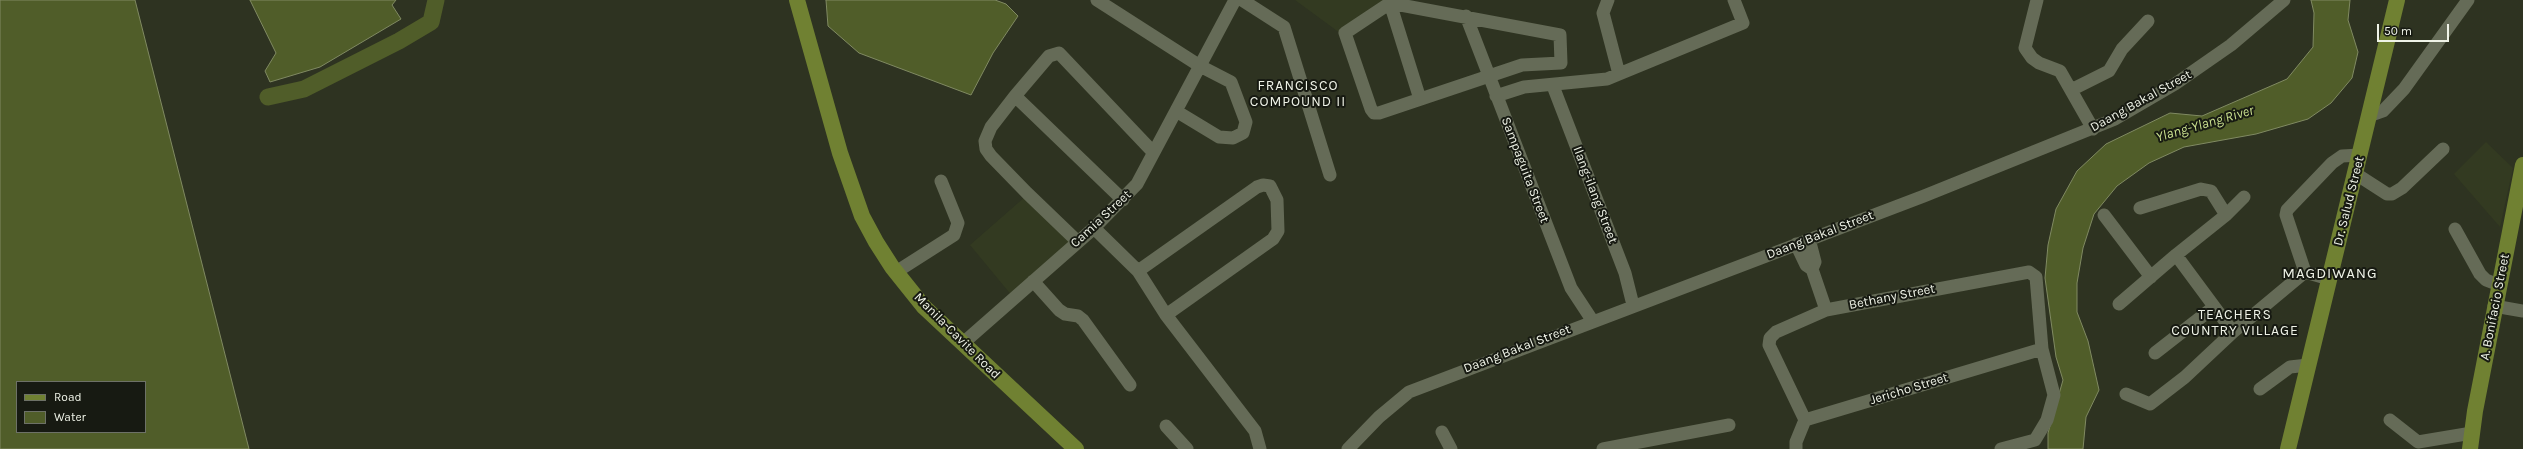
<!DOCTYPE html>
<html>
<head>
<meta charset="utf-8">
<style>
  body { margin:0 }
  #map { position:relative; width:2523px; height:449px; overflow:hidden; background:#2e3321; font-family:Karla,sans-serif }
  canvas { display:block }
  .legend { position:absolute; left:16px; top:381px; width:130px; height:52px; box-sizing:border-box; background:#171a12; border:1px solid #6d7167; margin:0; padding:5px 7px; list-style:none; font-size:12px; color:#eff3e7 }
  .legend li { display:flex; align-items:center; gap:8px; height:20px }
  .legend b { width:20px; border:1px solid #6d7167 }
  .scale { position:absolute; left:2377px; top:24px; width:72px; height:18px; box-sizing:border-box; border:2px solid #eff3e7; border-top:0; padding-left:5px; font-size:12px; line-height:14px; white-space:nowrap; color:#eff3e7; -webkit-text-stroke:3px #171a12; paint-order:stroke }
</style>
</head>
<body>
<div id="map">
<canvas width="2523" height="449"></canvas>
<ul class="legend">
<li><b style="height:5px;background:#708132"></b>Road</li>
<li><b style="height:11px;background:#505d29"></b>Water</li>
</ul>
<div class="scale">50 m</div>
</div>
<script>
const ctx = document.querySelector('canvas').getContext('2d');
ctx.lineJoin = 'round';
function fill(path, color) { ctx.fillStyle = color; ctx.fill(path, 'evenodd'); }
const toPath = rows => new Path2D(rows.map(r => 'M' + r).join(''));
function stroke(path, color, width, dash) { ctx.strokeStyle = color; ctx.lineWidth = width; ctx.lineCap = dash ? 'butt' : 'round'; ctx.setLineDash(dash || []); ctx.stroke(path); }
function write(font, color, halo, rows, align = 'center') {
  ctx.font = font + ' Karla,sans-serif'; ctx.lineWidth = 4; ctx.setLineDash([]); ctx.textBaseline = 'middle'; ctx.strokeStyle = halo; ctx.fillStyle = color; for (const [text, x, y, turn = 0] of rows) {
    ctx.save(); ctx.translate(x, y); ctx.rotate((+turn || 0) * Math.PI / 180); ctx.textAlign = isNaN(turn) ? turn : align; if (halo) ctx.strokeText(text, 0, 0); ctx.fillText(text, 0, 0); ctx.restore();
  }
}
fill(toPath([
  [1295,0,1387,0,1340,33],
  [2486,142,2513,168,2500,227,2454,174],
  [1026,196,1073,241,1013,297,970,245]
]), '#333a21');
const water = toPath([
  [0,0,135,0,249,449,0,449,0,0],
  [17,382,145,382,145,432,17,432,17,382],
  [250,0,396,0,392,5,401,19,320,67,270,82,265,71,276,53,250,0],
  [826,0,995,0,1006,4,1018,16,993,53,971,95,859,53,828,26,826,0],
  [2311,0,2350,0,2348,20,2358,52,2352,78,2331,103,2308,119,2256,134,2184,147,2149,163,2117,186,2094,214,2083,248,2077,283,2077,312,2088,341,2099,390,2086,417,2083,449,2048,449,2048,433,2063,380,2056,357,2045,278,2048,245,2056,209,2077,171,2106,144,2170,113,2202,116,2287,79,2313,47,2314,13,2311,0]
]);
fill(water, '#505d29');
stroke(water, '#808a62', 1);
stroke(toPath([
  [268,97,304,89,399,41,431,22,436,0]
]), '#505d29', 17);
stroke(toPath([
  [1097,0,1200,66,1231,82,1246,122,1243,133,1233,138,1219,137,1176,111],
  [1242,0,1284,27,1330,175],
  [1608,0,1603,13,1619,74],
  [2037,0,2025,48,2032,58,2039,63,2060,71,2093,129],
  [1390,3,1560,35,1561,63,1522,65,1379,113,1374,113,1371,109,1345,33,1390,3],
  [1390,3,1420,99],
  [1466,16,1571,288,1592,320],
  [1553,86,1625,273,1633,305],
  [2071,90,2109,71,2122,49,2148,21],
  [1015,96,1123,200],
  [1496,96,1524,87,1607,79,1619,74,1743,23,1734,0],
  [2369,116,2383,111,2404,89,2468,0],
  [2356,174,2387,194,2392,194,2402,188,2443,149],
  [2140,208,2201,189,2211,191,2226,215],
  [2104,215,2151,277],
  [1094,228,1138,271,1166,315,1255,431,1260,449],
  [2455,229,2480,274,2486,280,2499,285],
  [1809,239,1815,262,1812,269,1826,310],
  [1078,242,1027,193,991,156,986,149,985,141,991,127,1015,96,1049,56,1059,53,1153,152],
  [1796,244,1806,265,1812,269],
  [2176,255,2233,332],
  [1138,271,1257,187,1263,185,1270,186,1277,200,1278,231,1273,239,1166,315],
  [896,272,954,235,958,223,941,181],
  [2305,272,2286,215,2287,210,2332,163,2342,156,2360,155],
  [1033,281,1059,310,1065,314,1078,316,1083,320,1130,385],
  [2119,304,2176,255,2226,215,2244,197],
  [2494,306,2523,311],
  [962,344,1094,228,1137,184,1235,0],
  [2155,353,2214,307],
  [2260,389,2290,367,2308,365],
  [2126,394,2150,404,2185,377,2233,332,2305,272,2329,279],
  [1805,420,1769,345,1770,338,1776,332,1826,310,2029,272,2036,277,2042,349,2054,395,2047,420,2035,440],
  [2390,420,2418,442,2472,433],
  [1166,426,1187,449],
  [1442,432,1451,449],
  [1348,449,1379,417,1409,392,1924,196,2115,119,2175,84,2231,45,2284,0],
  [1603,449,1729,425],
  [1796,449,1796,442,1805,420,2042,349],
  [2001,449,2035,440]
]), '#656b57', 13);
stroke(toPath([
  [797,0,840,153,862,216,876,242,892,267,924,307,1076,449],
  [2288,449,2397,0],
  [2470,449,2475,411,2523,165]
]), '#708132', 16);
write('13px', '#eff3e7', '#171a12', [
  ["Daang Bakal Street",2141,101,-29],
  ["Sampaguita Street",1525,170,69],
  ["Ilang-ilang Street",1595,195,69],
  ["Dr. Salud Street",2349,201,-76],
  ["Camia Street",1101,219,-43],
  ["Daang Bakal Street",1820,235,-21],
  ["Bethany Street",1892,297,-11],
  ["A. Bonifacio Street",2495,307,-79],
  ["Manila-Cavite Road",957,336,45],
  ["Daang Bakal Street",1517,349,-21],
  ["Jericho Street",1909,389,-17]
]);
ctx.letterSpacing = '1px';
write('14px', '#eff3e7', '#171a12', [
  ["FRANCISCO",1298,86],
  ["COMPOUND II",1298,102],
  ["TEACHERS",2235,315],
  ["COUNTRY VILLAGE",2235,331]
]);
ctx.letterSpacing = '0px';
write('italic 14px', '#c9df8e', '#171a12', [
  ["Ylang-Ylang River",2205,124,-16]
]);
ctx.letterSpacing = '1px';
write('15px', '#eff3e7', '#171a12', [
  ["MAGDIWANG",2330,274]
]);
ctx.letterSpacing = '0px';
</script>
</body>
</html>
